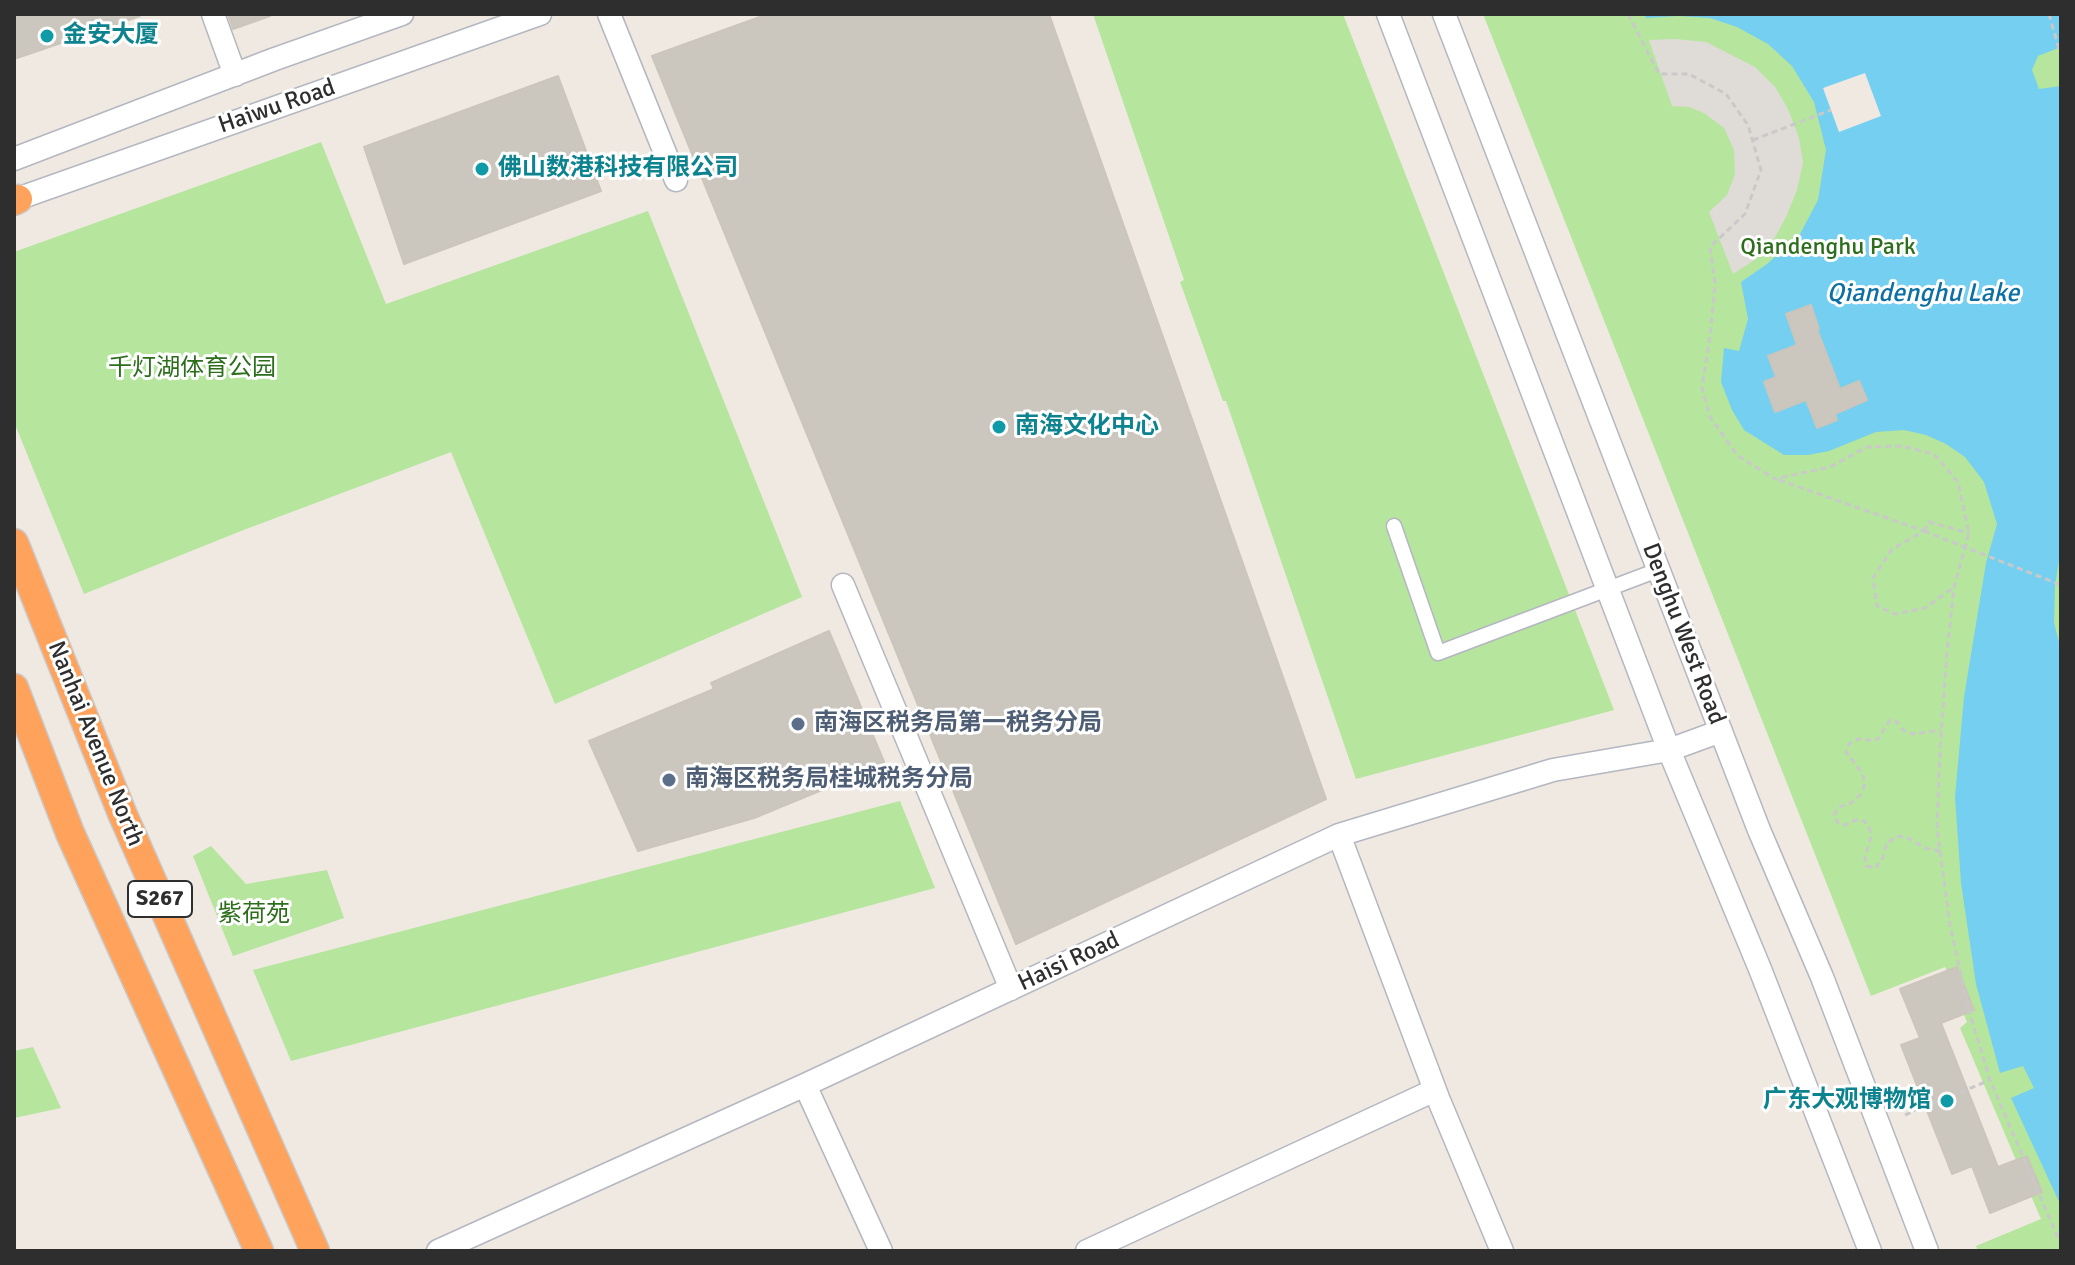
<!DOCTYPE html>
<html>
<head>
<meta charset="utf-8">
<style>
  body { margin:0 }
  #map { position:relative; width:2075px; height:1265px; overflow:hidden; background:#efe9e1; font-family:Signika,sans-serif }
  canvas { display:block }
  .frame { position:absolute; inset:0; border:16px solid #2e2e2e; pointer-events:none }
</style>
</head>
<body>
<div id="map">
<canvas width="2075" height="1265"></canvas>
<div class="frame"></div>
</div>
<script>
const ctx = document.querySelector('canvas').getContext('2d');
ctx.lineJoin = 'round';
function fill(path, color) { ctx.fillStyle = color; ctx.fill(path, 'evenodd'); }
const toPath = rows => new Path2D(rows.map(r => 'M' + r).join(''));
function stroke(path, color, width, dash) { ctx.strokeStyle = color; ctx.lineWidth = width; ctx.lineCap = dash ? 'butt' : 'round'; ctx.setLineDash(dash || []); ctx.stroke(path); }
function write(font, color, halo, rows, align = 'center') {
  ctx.font = font + ' Signika,"Noto Sans SC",sans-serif'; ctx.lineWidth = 6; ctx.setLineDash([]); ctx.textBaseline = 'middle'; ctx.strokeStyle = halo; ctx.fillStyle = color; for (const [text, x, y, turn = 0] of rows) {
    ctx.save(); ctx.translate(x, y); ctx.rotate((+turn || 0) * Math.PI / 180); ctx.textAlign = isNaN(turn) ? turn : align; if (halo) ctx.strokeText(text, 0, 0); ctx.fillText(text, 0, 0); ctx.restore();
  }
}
fill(toPath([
  [1093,14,1343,14,1614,710,1356,779,1226,401,1223,401,1180,282,1184,280],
  [1483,14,2061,14,2061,1251,1978,1251,1976,1246,2041,1219,1960,1028,1967,1022,1945,967,1871,996],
  [321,142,386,304,648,211,802,597,555,704,451,452,241,531,84,594,14,422,14,252],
  [900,801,935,888,291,1061,253,970],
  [211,846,246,884,327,870,344,918,233,956,193,856],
  [33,1047,61,1108,14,1118,14,1051]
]), '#b6e59e');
fill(toPath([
  [1675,39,1706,42,1755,67,1775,87,1788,109,1799,138,1803,163,1797,190,1786,217,1774,239,1753,261,1733,274,1709,212,1727,195,1735,174,1734,150,1724,128,1704,113,1689,107,1672,106,1649,40]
]), '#dfdcd8');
fill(toPath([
  [1644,14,2061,14,2061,47,2038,56,2032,70,2039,89,2061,86,2061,547,2055,586,2054,623,2061,650,2061,1206,2011,1098,2034,1088,2023,1066,2000,1073,1976,984,1961,883,1955,797,1964,697,1986,563,1997,524,1984,482,1965,457,1946,444,1926,435,1904,430,1876,432,1829,451,1808,455,1784,455,1744,430,1732,410,1721,382,1724,348,1739,351,1748,319,1741,282,1767,264,1800,234,1818,200,1826,150,1814,102,1792,66,1768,44,1737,27,1710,18,1678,16,1646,18]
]), '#75cff0');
fill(toPath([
  [1865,73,1881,116,1839,132,1823,88]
]), '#efe9e1');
const building = toPath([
  [14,14,140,14,140,16,14,59,14,14],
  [228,14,270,14,270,16,233,29,228,14],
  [768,14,1049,14,1326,799,1016,944,652,56,768,14],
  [558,76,601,191,404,264,364,147,558,76],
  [1811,305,1819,329,1817,329,1840,389,1859,381,1867,400,1835,414,1837,420,1817,428,1806,400,1775,412,1764,382,1776,377,1768,356,1797,345,1786,314,1811,305],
  [829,631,885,764,754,818,638,851,589,741,714,689,711,683,829,631],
  [1957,967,1974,1010,1941,1023,1998,1167,2027,1156,2042,1192,1990,1213,1972,1166,1952,1174,1901,1045,1920,1038,1900,989,1957,967]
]);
fill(building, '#cbc7bf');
stroke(building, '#cbc5ba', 2);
const street = toPath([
  [1394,526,1438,653,1658,570]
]);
const secondary = toPath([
  [213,14,235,75],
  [609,14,676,180],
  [1388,14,1669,750,1760,969,1870,1251],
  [1444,14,1759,830,1822,977,1927,1251],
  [14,159,275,59,402,14],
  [14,200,540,14],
  [843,585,1011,989],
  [1339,835,1438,1098,1502,1251],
  [805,1085,881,1251],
  [438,1251,805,1085,1339,835,1553,770,1669,750,1721,731],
  [1087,1251,1435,1090]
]);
const highway = toPath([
  [14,201,18,199],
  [14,543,122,813,315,1251],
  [14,688,70,833,259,1251]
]);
stroke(street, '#b4b7c1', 17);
stroke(secondary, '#b4b7c1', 25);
stroke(highway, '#c9c9c9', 31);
stroke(toPath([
  [1628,14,1659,74,1689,74,1726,94,1748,125,1761,170,1745,214,1710,247,1715,283,1711,329,1702,388,1710,417,1737,455,1775,479,1830,467,1867,447,1902,446,1934,454,1958,482,1969,533,1954,587,1947,652,1940,749,1937,829,1940,851,1950,925,1969,1011,1990,1080,2061,1245],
  [2049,14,2061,56],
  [1753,140,1831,110],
  [1779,480,1924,531,1892,549,1873,578,1877,606,1895,614,1925,608,1954,587],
  [1924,531,1929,522,1969,533],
  [1940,851,1925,848,1908,838,1898,836,1887,843,1882,860,1875,868,1866,866,1865,858,1871,837,1869,827,1864,821,1856,820,1845,825,1837,822,1834,815,1839,807,1851,803,1860,795,1865,784,1862,773,1846,752,1849,744,1858,739,1869,740,1878,739,1890,720,1897,722,1903,730,1912,734,1941,730],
  [1905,1115,1990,1080]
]), '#c9c9c9', 3, [6, 4]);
stroke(street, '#fff', 14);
stroke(secondary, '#fff', 22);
stroke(highway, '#ffa35c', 28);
stroke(toPath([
  [1924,531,2061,585]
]), '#c9c9c9', 3, [6, 4]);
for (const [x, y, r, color] of [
  [47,36,8,"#0f9aa8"],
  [482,169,8,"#0f9aa8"],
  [999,427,8,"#0f9aa8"],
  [798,724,8,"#5c6f8a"],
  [669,780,8,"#5c6f8a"],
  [1947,1101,8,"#0f9aa8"]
]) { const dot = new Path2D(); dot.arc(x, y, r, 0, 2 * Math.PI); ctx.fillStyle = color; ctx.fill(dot); stroke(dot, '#fff', 3); }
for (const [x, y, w] of [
  [160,899,64]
]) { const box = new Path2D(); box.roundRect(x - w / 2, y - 18, w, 36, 6); ctx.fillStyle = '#fff'; ctx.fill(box); stroke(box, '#2e2e2e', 2); }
write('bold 22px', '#2e2e2e', null, [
  ["S267",160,899]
]);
write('bold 24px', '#0d838f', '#fff', [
  ["金安大厦",63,36],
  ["佛山数港科技有限公司",498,169],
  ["南海文化中心",1015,427],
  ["广东大观博物馆",1931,1101,"right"]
], 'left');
write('24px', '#2e2e2e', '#fff', [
  ["Haiwu Road",277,107,-19],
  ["Denghu West Road",1683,634,69],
  ["Nanhai Avenue North",95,744,68],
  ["Haisi Road",1069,962,-25]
]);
write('24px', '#2c6e1b', '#fff', [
  ["Qiandenghu Park",1828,248],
  ["千灯湖体育公园",192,369],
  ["紫荷苑",254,915]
]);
write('bold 24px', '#4e5e75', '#fff', [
  ["南海区税务局第一税务分局",814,724],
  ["南海区税务局桂城税务分局",685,780]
], 'left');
write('italic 26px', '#0d6fa3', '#fff', [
  ["Qiandenghu Lake",1923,294]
]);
</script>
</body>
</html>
